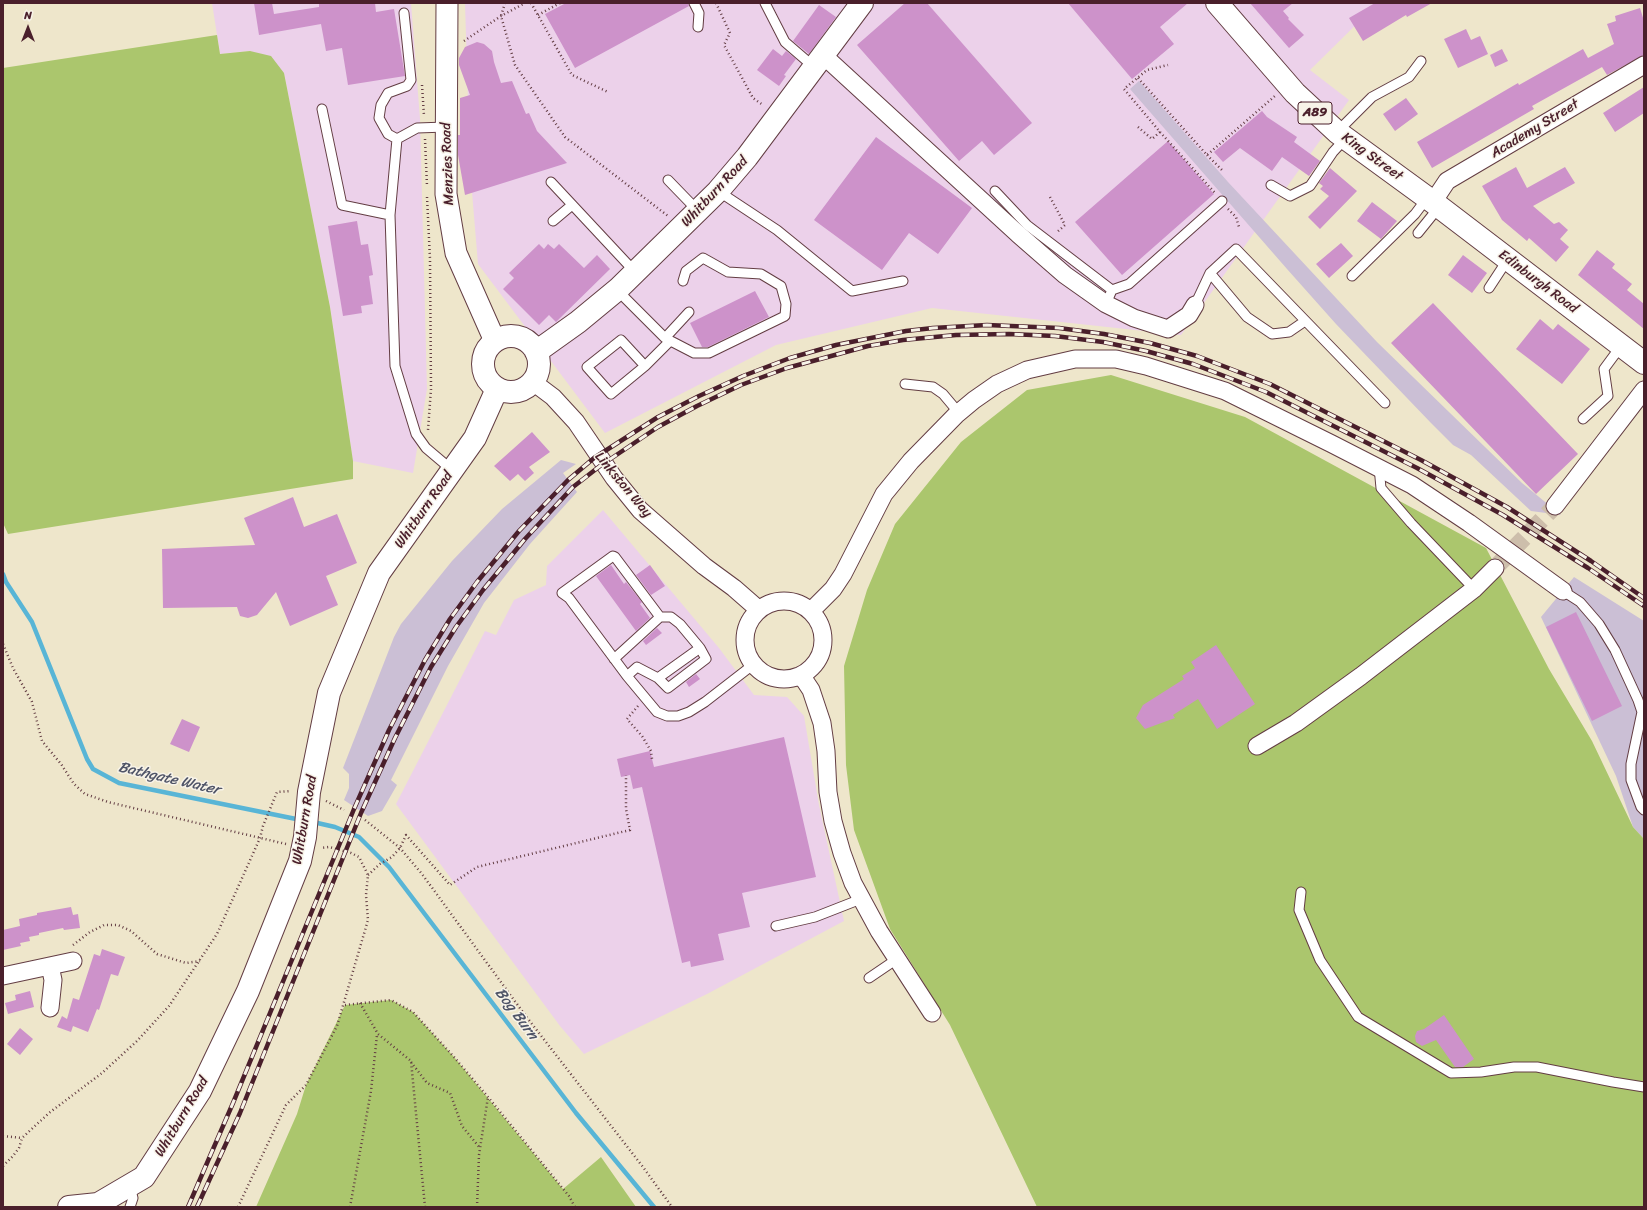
<!DOCTYPE html>
<html>
<head>
<meta charset="utf-8">
<style>
  body { margin:0 }
  #map { position:relative; width:1647px; height:1210px; overflow:hidden; background:#eee6cb; font-family:Sriracha,sans-serif }
  canvas { display:block }
  .frame { position:absolute; inset:0; border:4px solid #4a1f2b; pointer-events:none }
  .north { position:absolute; left:8px; top:8px; width:40px; height:40px; -webkit-text-stroke:3px #f7f3e8; paint-order:stroke; rotate:0deg; font-size:11px; font-weight:700; line-height:16px; text-align:center; color:#4a1f2b }
  .north::after { content:''; display:block; margin:auto; width:14px; height:18px; background:#4a1f2b; clip-path:polygon(50% 0,100% 100%,50% 72%,0 100%) }
</style>
</head>
<body>
<div id="map">
<canvas width="1647" height="1210"></canvas>
<div class="frame"></div>
<div class="north">N</div>
</div>
<script>
const ctx = document.querySelector('canvas').getContext('2d');
ctx.lineJoin = 'round';
function fill(path, color) { ctx.fillStyle = color; ctx.fill(path, 'evenodd'); }
const toPath = rows => new Path2D(rows.map(r => 'M' + r).join(''));
function stroke(path, color, width, dash) { ctx.strokeStyle = color; ctx.lineWidth = width; ctx.lineCap = dash ? 'butt' : 'round'; ctx.setLineDash(dash || []); ctx.stroke(path); }
function write(font, color, halo, rows, align = 'center') {
  ctx.font = font + ' Sriracha,sans-serif'; ctx.lineWidth = 3; ctx.setLineDash([]); ctx.textBaseline = 'middle'; ctx.strokeStyle = halo; ctx.fillStyle = color; for (const [text, x, y, turn = 0] of rows) {
    ctx.save(); ctx.translate(x, y); ctx.rotate((+turn || 0) * Math.PI / 180); ctx.textAlign = isNaN(turn) ? turn : align; if (halo) ctx.strokeText(text, 0, 0); ctx.fillText(text, 0, 0); ctx.restore();
  }
}
fill(toPath([
  [212,3,411,3,420,119,427,389,413,473,353,461,330,307,284,73,250,51,220,54],
  [465,3,1374,3,1376,5,1310,70,1349,100,1181,335,932,308,776,345,605,433,478,264,470,168],
  [603,510,719,648,754,695,787,697,804,716,819,805,844,921,707,994,584,1054,560,1026,396,804,485,631,496,635,514,600,546,585,547,566]
]), '#ecd1ea');
fill(toPath([
  [1139,81,1228,182,1377,342,1522,483,1561,515,1531,511,1471,455,1453,445,1431,423,1336,324,1287,269,1130,89],
  [561,460,576,464,563,473,577,492,530,544,484,603,448,666,391,780,397,785,382,811,368,816,344,800,349,788,349,774,343,768,394,637,401,624,452,561,502,509],
  [1574,577,1644,621,1644,839,1633,827,1616,776,1541,617]
]), '#cbbfd5');
fill(toPath([
  [217,35,220,54,250,51,271,56,284,73,330,307,353,461,353,479,8,534,3,523,3,68],
  [1111,375,1245,417,1486,548,1549,669,1592,741,1633,827,1644,839,1644,1207,1037,1207,950,1025,890,929,854,830,846,765,844,666,867,590,895,524,961,442,1027,390],
  [391,1000,413,1012,454,1057,563,1189,601,1157,636,1207,256,1207,297,1114,306,1085,345,1005]
]), '#abc66d');
stroke(toPath([
  [3,574,6,582,32,622,87,759,93,769,119,783,301,820],
  [313,822,335,827,359,837,389,867,576,1113,654,1207]
]), '#58b5d6', 4.5);
fill(toPath([
  [254,3,272,3,274,14,319,7,319,3,375,3,376,12,394,9,405,76,348,85,342,48,326,51,321,24,259,35],
  [566,3,688,3,689,6,575,68,545,14],
  [905,3,927,3,1032,123,994,155,982,141,959,161,857,45],
  [1068,3,1188,3,1160,27,1174,44,1132,79],
  [1250,3,1293,3,1283,11,1289,18,1288,19,1304,35,1289,48],
  [1375,3,1432,3,1407,17,1406,15,1363,41,1349,18],
  [819,5,836,17,809,54,793,41],
  [1640,8,1644,21,1644,55,1607,75,1602,67,1532,106,1534,109,1432,168,1417,142,1518,83,1519,85,1583,49,1588,58,1614,44,1607,24,1616,21,1615,16],
  [1466,29,1471,40,1480,36,1488,54,1458,68,1444,39],
  [477,42,484,44,492,51,494,62,501,83,512,81,526,114,529,113,537,131,567,163,465,195,458,155,458,135,460,135,460,98,470,95,459,65,459,58,465,47],
  [773,49,782,56,786,51,796,59,784,75,786,76,779,86,757,70],
  [1502,49,1508,61,1495,67,1490,55],
  [1644,87,1644,113,1615,132,1603,113],
  [1406,98,1418,114,1395,131,1383,114],
  [1262,111,1267,117,1297,137,1294,142,1320,161,1309,176,1282,157,1272,171,1240,148,1223,162,1214,152],
  [876,137,972,208,938,254,909,233,882,270,814,220],
  [1168,141,1214,194,1122,275,1075,222],
  [1516,167,1527,188,1565,167,1575,183,1533,206,1554,224,1559,222,1568,230,1560,239,1569,247,1556,262,1529,238,1527,241,1502,220,1482,186],
  [1330,168,1357,191,1320,229,1308,217,1329,196,1320,189,1323,186,1319,183],
  [1372,202,1397,221,1381,239,1357,221],
  [357,221,361,245,368,244,373,275,369,276,373,304,361,306,362,313,343,316,328,226],
  [1341,243,1353,256,1329,278,1316,264],
  [539,244,544,249,548,244,554,249,559,244,584,268,597,255,610,269,556,322,549,315,539,325,503,289,514,278,509,273],
  [1597,250,1615,264,1612,268,1632,284,1627,290,1644,304,1644,329,1578,275],
  [1463,255,1487,273,1472,293,1448,275],
  [755,291,769,317,708,347,702,347,690,323],
  [1433,303,1578,454,1536,494,1391,343],
  [1540,319,1553,330,1558,324,1590,349,1562,384,1516,349],
  [532,432,550,452,529,467,534,473,525,481,518,474,510,481,494,466],
  [293,497,304,527,337,514,357,563,326,576,338,605,290,626,276,592,257,615,248,618,240,616,237,607,163,608,162,549,255,545,244,518],
  [611,565,624,584,626,582,642,602,640,604,650,618,636,631,596,576],
  [650,565,665,586,651,595,636,575],
  [1576,612,1622,706,1592,721,1546,627],
  [657,628,662,633,646,645,643,641],
  [1216,645,1255,704,1217,729,1198,699,1173,715,1175,718,1145,729,1136,718,1143,705,1184,679,1182,676,1195,668,1191,662],
  [696,674,700,679,689,687,686,682,677,689],
  [182,719,200,727,189,752,170,744],
  [784,737,816,877,742,893,750,927,718,934,724,960,691,967,690,961,682,963,642,787,633,789,630,775,621,777,617,759,650,751,654,767],
  [71,907,73,915,78,914,80,928,64,930,63,928,39,933,39,935,29,937,30,941,20,943,21,946,3,950,3,930,20,926,19,919,37,915,37,913],
  [102,949,125,957,118,976,111,974,99,1010,97,1009,88,1032,73,1026,71,1032,57,1027,62,1016,67,1019,73,998,79,1000,94,954,100,956],
  [30,991,34,1007,8,1014,5,1003,16,1000,15,995],
  [1444,1015,1474,1059,1463,1067,1455,1067,1436,1040,1422,1046,1416,1042,1415,1036,1417,1031,1424,1029],
  [20,1028,33,1039,20,1055,7,1044]
]), '#cd92ca');
stroke(toPath([
  [1495,568,1555,506]
]), '#cdbeab', 17, [17, 8]);
const service = toPath([
  [694,3,699,13,698,27],
  [765,3,785,42,814,67],
  [404,13,411,80,407,86,388,93,381,105,379,118,388,134,397,139,417,128,446,127],
  [322,109,342,205,390,215,395,366,416,434,426,448,452,470],
  [1337,132,1372,97,1409,77,1421,61],
  [668,180,698,211],
  [551,182,635,272],
  [1271,185,1290,196,1310,186,1333,152,1345,139],
  [718,191,777,230,852,291,903,281],
  [995,191,1027,225,1112,290,1106,304],
  [390,215,397,139],
  [553,221,572,205],
  [1418,233,1439,207],
  [1210,273,1247,317,1272,334,1289,332,1305,321],
  [1352,276,1415,214,1427,198],
  [1489,288,1508,259],
  [618,289,625,298,665,338,689,312],
  [1112,290,1129,284,1222,201],
  [1195,305,1210,273,1236,249,1385,403],
  [665,338,694,353,709,353,785,316,786,304,781,286,761,274,728,272,703,258,686,271,683,281],
  [645,366,621,340,587,367,611,394,645,366,670,341],
  [905,384,933,387,943,394,959,413],
  [1583,419,1608,396,1604,369,1621,346],
  [1379,467,1381,488,1411,523,1474,589],
  [1563,591,1580,602,1599,624,1615,650,1638,700,1642,712,1631,764,1631,780,1641,807,1644,810],
  [614,659,660,617],
  [627,676,637,667,658,678,700,648,680,624,671,617,660,617,615,557,613,556,562,593,569,598,627,676,657,712,667,716,678,716,689,712,705,702,754,664],
  [658,678,668,688,706,659,700,648],
  [1301,892,1299,910,1320,960,1358,1017,1451,1073,1481,1072,1514,1067,1537,1067,1613,1082,1644,1087],
  [776,926,815,917,861,899],
  [869,978,897,959],
  [130,1207,133,1198,130,1186]
]);
const minor = toPath([
  [824,56,1018,234,1065,275,1106,304,1134,318,1168,329,1189,315,1195,305],
  [1433,202,1447,181,1644,65],
  [533,382,553,397,576,422,614,478,640,510,704,566,734,588,758,609],
  [1555,506,1644,390],
  '745 640a39 39 0 1 1 78 0a39 39 0 1 1-78 0Z',
  [811,611,833,589,843,574,884,494,911,461,956,415,974,400,997,384,1027,370,1075,359,1116,359,1146,366,1225,391,1332,444,1412,485,1469,523,1563,591],
  [801,675,811,690,822,723,826,751,828,792,833,821,842,853,853,883,879,931,932,1013],
  [1257,746,1296,723,1361,676,1474,589,1495,568],
  [3,976,73,961],
  [50,1008,53,980,50,966]
]);
const tertiary = toPath([
  [447,3,446,194,456,253,495,341]
]);
const secondary = toPath([
  '483 364a28 28 0 1 1 56 0a28 28 0 1 1-56 0Z',
  [536,352,578,322,618,289,718,191,747,157,862,3],
  [69,1207,98,1204,144,1177,200,1091,248,991,300,861,305,837,309,792,329,693,379,573,475,438,497,389]
]);
const primary = toPath([
  [1217,3,1295,93,1337,132,1433,202,1644,363]
]);
stroke(service, '#633d43', 11);
stroke(minor, '#633d43', 19);
stroke(tertiary, '#633d43', 23);
stroke(secondary, '#633d43', 24);
stroke(primary, '#633d43', 24);
stroke(toPath([
  [505,3,501,16,515,65,565,137,668,216],
  [531,3,572,75,608,92],
  [716,3,730,33,724,45,753,98,763,105],
  [538,15,560,3],
  [464,41,501,16,525,3],
  [1138,78,1207,155,1275,96],
  [422,85,424,116],
  [1138,127,1152,139,1160,132,1124,89,1147,70,1168,65],
  [1160,132,1215,193],
  [425,139,427,186],
  [1207,155,1222,170],
  [427,197,430,259,431,389,428,430],
  [1050,197,1065,225,1056,233],
  [1228,209,1236,217,1239,227],
  [3,644,13,668,32,702,42,741,61,764,74,784,85,794,108,802,286,844],
  [638,706,627,719,642,736,651,751,652,759],
  [326,801,344,810],
  [365,820,400,848,422,874,525,1015,643,1167,672,1207],
  [368,875,380,864,392,857,400,848,406,835,450,885,477,867,630,830,626,809,626,775],
  [73,945,90,932,104,925,118,925,131,931,157,954,186,963,200,961],
  [360,1003,378,1034,411,1061,425,1207],
  [345,1005,391,1000,413,1012,454,1057,488,1097,569,1196,575,1207],
  [411,1062,427,1083,450,1093,462,1126,480,1148],
  [3,1136,22,1138],
  [3,1166,13,1156,19,1148,22,1138,49,1113,102,1073,137,1041,169,1006,217,934,260,838,263,826,277,792,291,791],
  [238,1207,286,1105,306,1085,337,1026,368,920,366,895,368,875,359,857,351,853,329,847,321,848],
  [350,1207,371,1091,377,1035],
  [477,1207,479,1155,488,1097]
]), '#633d43', 2.5, [1, 3]);
stroke(service, '#fff', 9);
stroke(minor, '#fff', 17);
stroke(tertiary, '#fff', 21);
stroke(secondary, '#fff', 22);
stroke(primary, '#fff', 22);
const rail = toPath([
  [188,1207,233,1103,354,809,389,730,425,660,450,619,477,582,519,531,568,480,594,458,658,417,699,396,743,376,790,358,836,345,906,331,933,328,987,325,1059,328,1104,334,1150,343,1197,356,1270,384,1421,460,1507,507,1591,561,1644,598],
  [197,1207,240,1113,361,813,395,738,431,667,456,627,483,590,525,539,573,487,600,466,658,427,697,406,741,385,787,368,868,346,903,340,956,335,1009,334,1055,336,1103,342,1146,351,1193,364,1266,392,1417,468,1503,515,1588,568,1644,606]
]);
stroke(rail, '#4a1f2b', 4.5);
stroke(rail, '#f7f3e8', 3, [9]);
for (const [x, y, w] of [
  [1315,113,34]
]) { const box = new Path2D(); box.roundRect(x - w / 2, y - 11, w, 22, 3); ctx.fillStyle = '#f7f3e8'; ctx.fill(box); stroke(box, '#4a1f2b', 1); }
write('bold 13px', '#4a1f2b', null, [
  ["A89",1315,113]
]);
write('14px', '#4a1f2b', '#f7f3e8', [
  ["Academy Street",1535,129,-31],
  ["King Street",1372,157,36],
  ["Menzies Road",448,164,-92],
  ["Whitburn Road",715,192,-47],
  ["Edinburgh Road",1538,282,37],
  ["Linkston Way",623,485,50],
  ["Whitburn Road",424,510,-55],
  ["Whitburn Road",305,820,-80],
  ["Whitburn Road",182,1117,-59]
]);
write('italic 15px', '#4f5467', '#f7f3e8', [
  ["Bathgate Water",169,779,13],
  ["Bog Burn",516,1014,53]
]);
</script>
</body>
</html>
